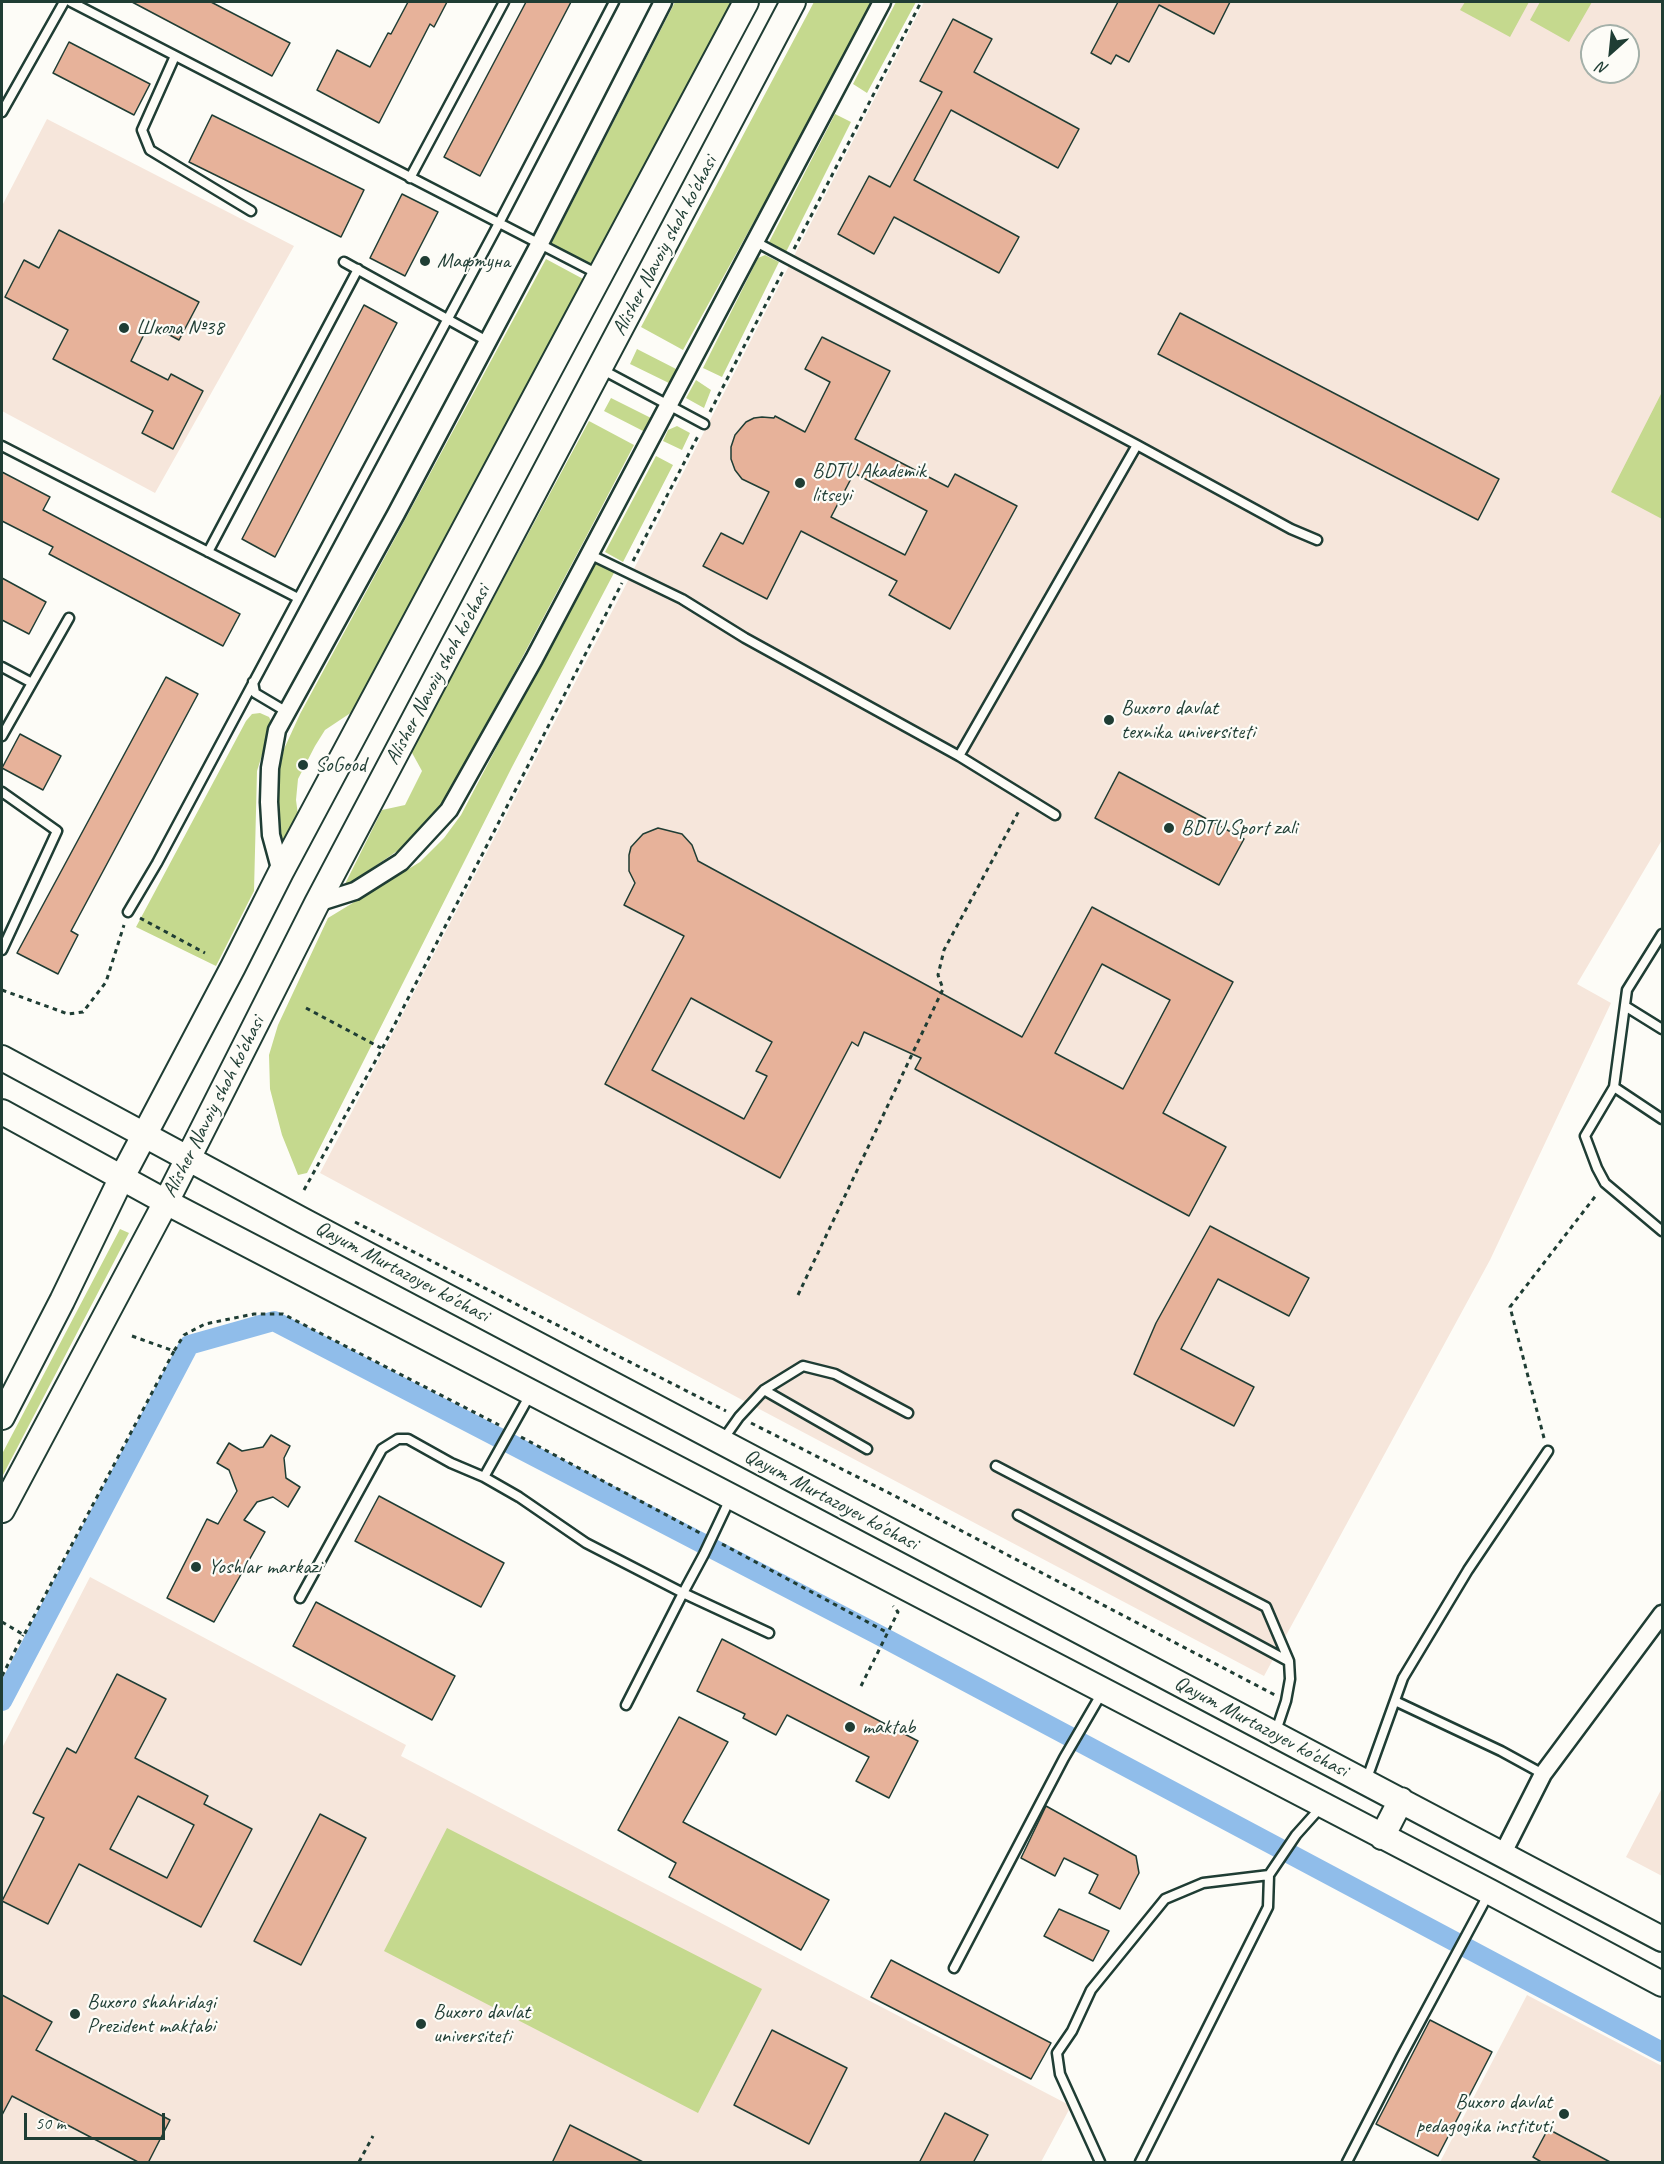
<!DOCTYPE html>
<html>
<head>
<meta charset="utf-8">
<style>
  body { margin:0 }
  #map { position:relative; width:1664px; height:2164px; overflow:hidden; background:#fdfcf7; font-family:Caveat,sans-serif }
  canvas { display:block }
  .frame { position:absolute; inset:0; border:3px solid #1f3d34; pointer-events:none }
  .north { position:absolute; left:1580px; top:24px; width:60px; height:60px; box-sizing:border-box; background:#fdfcf7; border:2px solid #a4b0a9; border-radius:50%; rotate:207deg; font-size:16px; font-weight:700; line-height:24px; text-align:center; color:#1f3d34 }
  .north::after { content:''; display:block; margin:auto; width:21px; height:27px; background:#1f3d34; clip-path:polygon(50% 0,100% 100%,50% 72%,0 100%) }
  .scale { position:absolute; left:24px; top:2113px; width:141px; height:27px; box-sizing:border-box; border:3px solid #1f3d34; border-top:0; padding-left:8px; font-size:18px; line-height:21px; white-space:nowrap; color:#1f3d34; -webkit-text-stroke:4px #fdfcf7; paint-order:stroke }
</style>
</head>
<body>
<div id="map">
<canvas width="1664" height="2164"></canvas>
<div class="frame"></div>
<div class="north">N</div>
<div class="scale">50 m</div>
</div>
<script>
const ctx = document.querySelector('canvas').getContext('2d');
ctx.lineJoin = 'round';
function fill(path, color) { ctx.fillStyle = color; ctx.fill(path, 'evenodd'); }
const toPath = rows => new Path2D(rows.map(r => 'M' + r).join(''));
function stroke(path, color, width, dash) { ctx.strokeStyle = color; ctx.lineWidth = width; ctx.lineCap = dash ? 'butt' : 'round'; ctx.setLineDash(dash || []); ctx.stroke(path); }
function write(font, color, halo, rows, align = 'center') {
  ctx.font = font + ' Caveat,sans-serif'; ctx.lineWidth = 4.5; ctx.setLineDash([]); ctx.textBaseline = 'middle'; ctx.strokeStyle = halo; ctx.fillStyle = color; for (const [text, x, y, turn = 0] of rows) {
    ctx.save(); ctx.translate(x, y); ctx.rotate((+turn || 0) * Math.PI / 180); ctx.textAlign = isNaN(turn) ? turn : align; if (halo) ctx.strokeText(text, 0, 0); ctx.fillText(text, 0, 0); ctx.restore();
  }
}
fill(toPath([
  [924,2,1662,2,1662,840,1577,984,1611,1003,1490,1260,1264,1676,746,1402,320,1173,618,600],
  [1592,36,1628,36,1628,72,1592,72],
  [47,119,294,246,155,493,2,411,2,206],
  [90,1577,406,1745,401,1756,1071,2106,1041,2162,2,2162,2,1748],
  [1662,1788,1662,1876,1626,1857],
  [1527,1995,1662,2066,1662,2162,1440,2162]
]), '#f6e6db');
fill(toPath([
  [675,2,732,2,595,266,551,244],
  [814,2,875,2,683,350,641,327],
  [896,2,916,2,867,93,853,84],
  [1465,2,1529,2,1510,37,1460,10],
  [1540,2,1592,2,1569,42,1530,20],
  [835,114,851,122,784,256,767,246],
  [765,255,779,262,722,377,703,368,758,258],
  [546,259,585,280,358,708,325,730,315,746,298,779,296,800,298,815,281,847,275,817,277,782,284,749,300,714],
  [637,349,680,371,673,385,630,364],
  [696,380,711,390,704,408,686,398],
  [1662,392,1662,519,1611,492],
  [611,398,655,420,647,433,604,411],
  [589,421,634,445,585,539,479,739,436,813,406,845,343,888,382,810,405,805,422,771,411,751],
  [677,426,690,433,682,450,663,441,668,430],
  [656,456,673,465,623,562,605,552],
  [595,560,615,571,512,767,307,1173,298,1175,282,1135,270,1089,269,1055,278,1025,328,918,420,862,444,838,461,815],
  [260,713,269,717,272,723,257,771,254,891,216,966,136,927,246,721,252,714],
  [120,1229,129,1233,2,1477,2,1454],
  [447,1828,762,1989,698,2113,384,1951]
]), '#c5d98e');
stroke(toPath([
  [2,1701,189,1345,274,1321,875,1633,1662,2052]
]), '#90bdea', 20);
const building = toPath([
  [132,2,211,2,290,43,272,76,132,2],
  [408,2,447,2,434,27,430,24,379,123,317,90,337,50,370,67,388,33,391,34,408,2],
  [526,2,571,2,480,176,444,157,526,2],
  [1118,2,1230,2,1214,34,1159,5,1129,62,1116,55,1111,64,1091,53,1118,2],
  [953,19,992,39,974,72,1079,129,1058,168,951,110,914,180,1019,237,999,273,894,217,874,254,838,234,869,176,890,187,942,92,920,81,953,19],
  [69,42,150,84,134,115,53,73,69,42],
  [212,115,364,190,341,237,189,162,212,115],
  [402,194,438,212,405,276,370,258,402,194],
  [59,230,199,302,179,340,149,324,131,361,168,380,171,374,203,391,173,449,142,433,153,411,53,359,68,330,5,297,24,260,39,268,59,230],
  [364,305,397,323,275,557,242,539,364,305],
  [1180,313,1499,479,1478,520,1158,354,1180,313],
  [822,337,890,371,855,439,948,487,955,474,1017,506,950,629,889,595,897,581,801,531,767,599,703,566,721,533,743,544,769,492,742,479,735,470,731,459,731,447,735,435,746,422,754,418,762,417,774,418,775,416,805,432,830,382,805,369,822,337],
  [854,473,927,511,905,555,831,517,854,473],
  [2,472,50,497,43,510,240,614,223,646,49,554,53,547,2,521,2,472],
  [2,578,46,602,29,634,2,620,2,578],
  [166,677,198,694,71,931,78,935,58,974,17,953,166,677],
  [20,734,61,756,43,790,2,768,20,734],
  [1119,772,1244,839,1219,885,1095,818,1119,772],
  [658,828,682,834,692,845,698,861,1022,1037,1092,907,1233,982,1163,1113,1226,1147,1189,1216,915,1069,921,1058,864,1032,858,1046,852,1042,780,1178,605,1084,684,936,624,905,635,883,629,871,629,855,631,847,643,834,658,828],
  [1102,964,1170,1000,1123,1089,1055,1053,1102,964],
  [691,998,772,1042,756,1071,767,1076,744,1119,652,1070,691,998],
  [1210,1226,1309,1278,1289,1316,1218,1279,1181,1349,1254,1387,1234,1426,1134,1374,1156,1323,1210,1226],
  [271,1435,290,1446,284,1458,286,1478,300,1487,288,1507,273,1497,257,1502,244,1520,265,1532,214,1622,167,1598,207,1519,218,1524,237,1491,229,1470,217,1463,229,1443,242,1451,263,1447,271,1435],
  [379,1496,504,1563,481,1607,355,1541,379,1496],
  [316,1602,455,1676,432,1720,293,1646,316,1602],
  [722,1639,918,1741,889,1798,856,1781,869,1757,787,1715,776,1735,743,1718,745,1714,697,1691,722,1639],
  [117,1674,166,1699,135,1758,208,1796,204,1804,252,1829,201,1927,79,1864,48,1924,2,1901,44,1818,33,1813,67,1748,76,1753,117,1674],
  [138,1796,194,1825,167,1878,110,1849,138,1796],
  [679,1717,728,1742,683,1822,829,1900,801,1950,669,1877,676,1863,618,1830,679,1717],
  [1046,1806,1136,1856,1139,1873,1120,1909,1089,1893,1098,1875,1064,1858,1055,1876,1021,1858,1046,1806],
  [320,1814,366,1838,301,1965,254,1941,320,1814],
  [1059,1909,1109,1931,1093,1961,1044,1936,1059,1909],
  [891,1960,1051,2043,1031,2079,871,1997,891,1960],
  [2,1995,52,2022,36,2050,170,2120,148,2163,140,2163,12,2096,2,2115,2,1995],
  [1430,2020,1492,2052,1438,2156,1376,2124,1430,2020],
  [772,2030,847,2068,809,2144,734,2105,772,2030],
  [945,2113,988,2135,973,2163,919,2163,945,2113],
  [570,2125,645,2163,552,2163,570,2125],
  [1548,2129,1612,2163,1543,2163,1533,2157,1548,2129]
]);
fill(building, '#e7b29a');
stroke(building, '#1f3d34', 1.5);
const lane = toPath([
  [71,2,598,274],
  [175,56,142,130,150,150,251,211],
  [2,112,64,2],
  [410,178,504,2],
  [754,241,1137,445,1291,529,1317,540],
  [344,262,487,341],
  [601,369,704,424],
  [2,446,298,598],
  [208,552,358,269],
  [589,554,682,599,745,638,959,756,1055,815],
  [2,667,32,683,2,736],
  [253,682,255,693,287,712],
  [32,683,69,618],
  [959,756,1137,445],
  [2,792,57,831,2,950],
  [128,912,157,863,499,223,614,2],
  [1662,934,1627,990,1614,1087,1585,1136,1597,1168,1605,1183,1662,1231],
  [1625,1006,1662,1029],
  [1614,1087,1662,1119],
  [764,1390,867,1449],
  [722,1441,739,1417,764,1390,803,1366,835,1374,908,1413],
  [996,1466,1266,1607,1289,1661,1290,1679,1286,1701,1276,1731],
  [484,1477,519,1497,586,1543,683,1593,704,1554,730,1499],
  [1018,1515,1288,1661],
  [300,1598,382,1449,398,1439,408,1439,451,1463,484,1477,531,1393],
  [1395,1701,1501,1751,1543,1774],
  [626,1705,683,1593,769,1633],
  [1366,1781,1403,1678,1468,1570,1548,1451],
  [954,1968,1064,1758,1103,1691],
  [1100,2162,1060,2074,1057,2053,1072,2031,1091,1990,1165,1899,1203,1883,1269,1875],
  [1140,2162,1268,1907,1269,1875,1296,1835,1322,1806],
  [1347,2162,1401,2057,1488,1895]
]);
const street = toPath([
  [281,872,271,835,269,802,270,768,277,730,396,514,540,243,663,2],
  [317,903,355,891,401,862,449,810,534,659,882,2],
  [1502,1855,1543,1774,1662,1614]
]);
const secondary = toPath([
  [2,1058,302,1220,1662,1939],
  [2,1112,166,1202,1490,1892,1662,1984],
  [2,1417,62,1301,121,1179,233,967,281,872,746,2],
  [2,1510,166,1202,317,903,793,2],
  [1382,1837,1401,1800]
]);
stroke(lane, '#1f3d34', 13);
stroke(street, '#1f3d34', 21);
stroke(secondary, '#1f3d34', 28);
stroke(toPath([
  [794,249,921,2],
  [710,412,783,271],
  [633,561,698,436],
  [140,918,205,953],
  [2,990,68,1014,83,1012,106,982,124,925],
  [306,1008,381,1048],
  [304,1190,382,1049,622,583],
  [355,1222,726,1411],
  [798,1295,943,989,938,975,944,950,1020,809],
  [132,1336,174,1351,184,1335,205,1324,254,1314,283,1314,499,1425],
  [751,1423,895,1496,1275,1695],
  [521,1437,700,1533],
  [1544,1438,1510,1307,1597,1194],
  [722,1544,888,1633],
  [2,1622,24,1635,174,1351],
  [2,1676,23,1635],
  [861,1686,898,1612,893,1606],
  [359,2162,373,2136]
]), '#1f3d34', 3, [4.5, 4.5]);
stroke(lane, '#fdfcf7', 8);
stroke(street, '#fdfcf7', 16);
stroke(secondary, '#fdfcf7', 24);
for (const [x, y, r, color] of [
  [425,261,6,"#1f3d34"],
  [124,328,6,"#1f3d34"],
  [800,483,6,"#1f3d34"],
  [1109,720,6,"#1f3d34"],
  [303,765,6,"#1f3d34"],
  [1169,828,6,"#1f3d34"],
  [196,1567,6,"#1f3d34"],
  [850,1727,6,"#1f3d34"],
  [75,2014,6,"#1f3d34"],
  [421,2024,6,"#1f3d34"],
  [1564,2114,6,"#1f3d34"]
]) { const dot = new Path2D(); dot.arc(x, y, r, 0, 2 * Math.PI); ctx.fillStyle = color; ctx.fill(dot); stroke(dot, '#fdfcf7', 2); }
write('21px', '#1f3d34', '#fdfcf7', [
  ["Alisher Navoiy shoh ko'chasi",665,246,-62],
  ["Alisher Navoiy shoh ko'chasi",438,675,-62],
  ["Alisher Navoiy shoh ko'chasi",214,1107,-63],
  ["Qayum Murtazoyev ko'chasi",402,1272,28],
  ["Qayum Murtazoyev ko'chasi",831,1500,28],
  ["Qayum Murtazoyev ko'chasi",1261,1727,28]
]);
write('21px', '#1f3d34', '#fdfcf7', [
  ["Мафтуна",437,261],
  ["Школа №38",136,328],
  ["BDTU Akademik",812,471],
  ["litseyi",812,495],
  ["Buxoro davlat",1121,708],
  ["texnika universiteti",1121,732],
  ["SoGood",315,765],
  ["BDTU Sport zali",1181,828],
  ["Yoshlar markazi",208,1567],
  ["maktab",862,1727],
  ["Buxoro shahridagi",87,2002],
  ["Prezident maktabi",87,2026],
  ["Buxoro davlat",433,2012],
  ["universiteti",433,2036],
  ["Buxoro davlat",1552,2102,"right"],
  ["pedagogika instituti",1552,2126,"right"]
], 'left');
</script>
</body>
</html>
